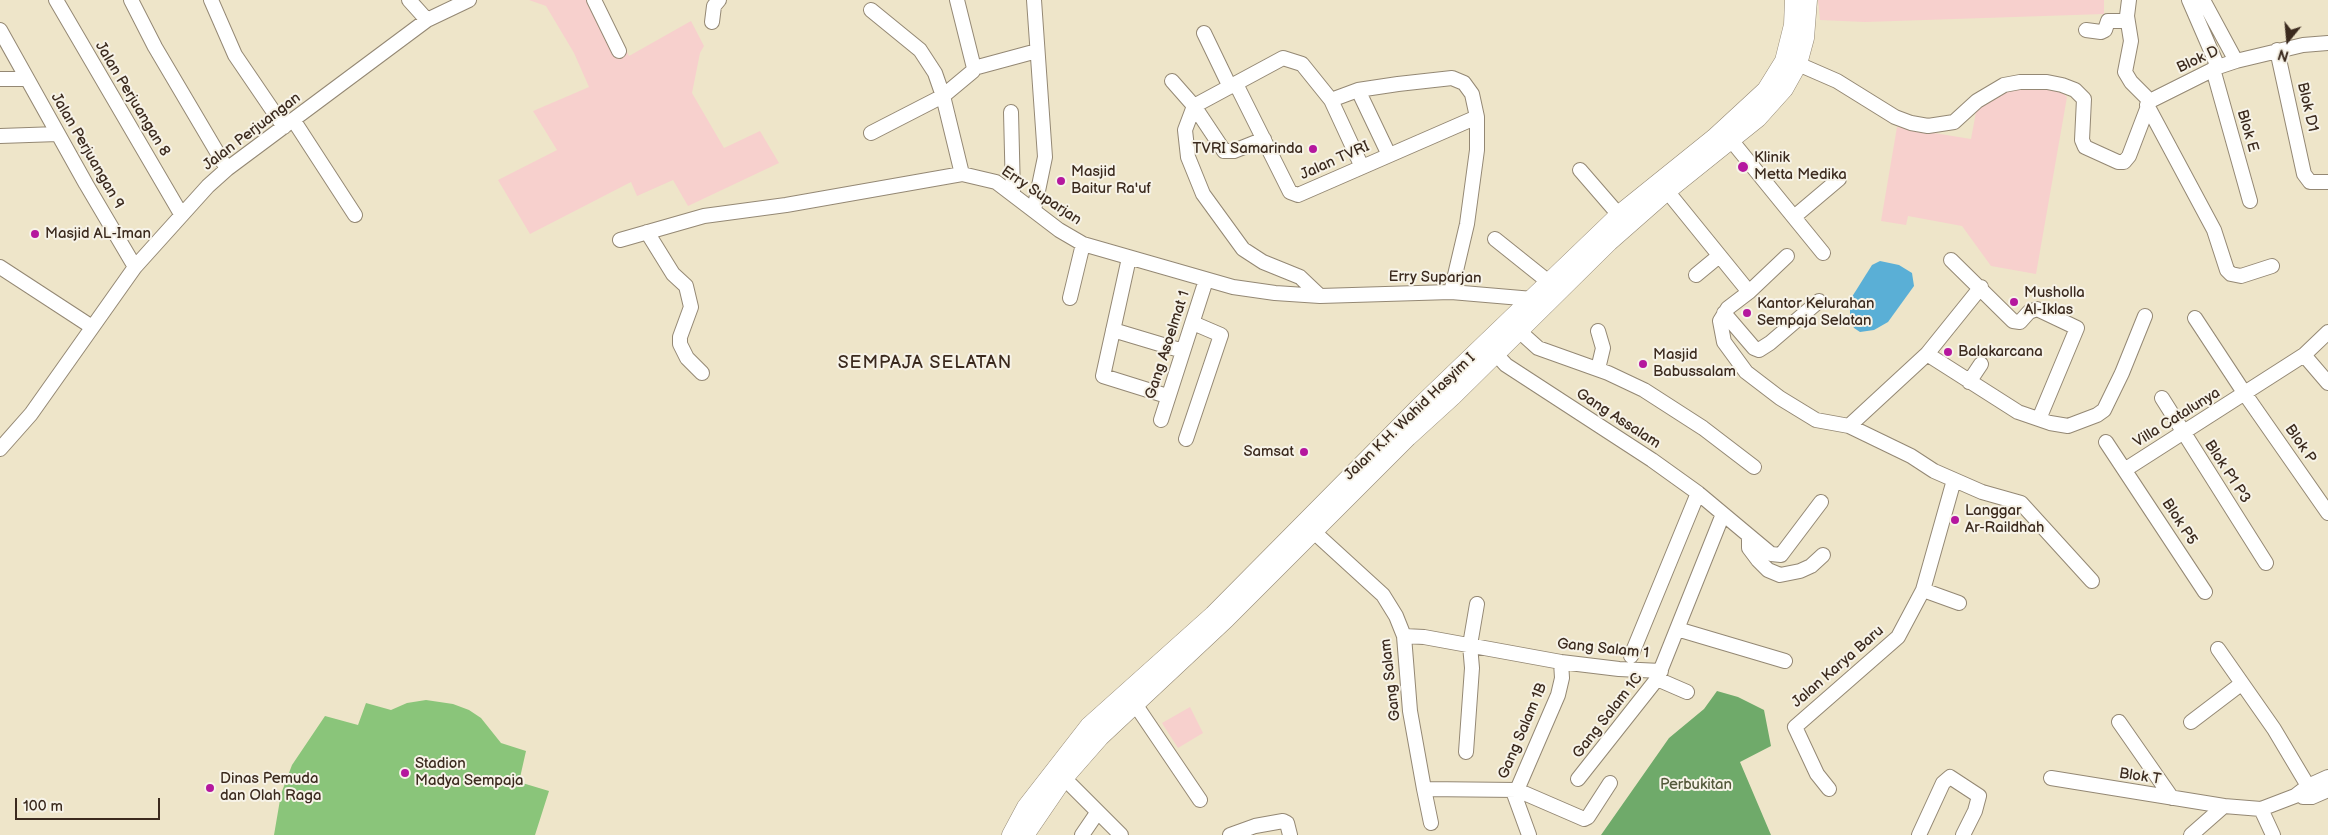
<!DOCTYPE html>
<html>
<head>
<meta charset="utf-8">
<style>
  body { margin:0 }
  #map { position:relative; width:2328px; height:835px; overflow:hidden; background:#eee5c9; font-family:"Balsamiq Sans",sans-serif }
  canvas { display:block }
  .north { position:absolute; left:2263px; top:15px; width:50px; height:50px; -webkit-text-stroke:4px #f7f3e8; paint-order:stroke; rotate:197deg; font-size:14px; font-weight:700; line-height:20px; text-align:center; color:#3b2a1e }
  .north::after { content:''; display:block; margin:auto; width:18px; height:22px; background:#3b2a1e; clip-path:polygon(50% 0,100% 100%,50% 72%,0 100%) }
  .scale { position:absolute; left:15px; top:798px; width:145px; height:22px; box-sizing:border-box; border:2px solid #3b2a1e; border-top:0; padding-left:6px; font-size:15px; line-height:18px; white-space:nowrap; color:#3b2a1e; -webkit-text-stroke:4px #f7f3e8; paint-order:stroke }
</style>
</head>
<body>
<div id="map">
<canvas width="2328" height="835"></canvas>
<div class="north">N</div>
<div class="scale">100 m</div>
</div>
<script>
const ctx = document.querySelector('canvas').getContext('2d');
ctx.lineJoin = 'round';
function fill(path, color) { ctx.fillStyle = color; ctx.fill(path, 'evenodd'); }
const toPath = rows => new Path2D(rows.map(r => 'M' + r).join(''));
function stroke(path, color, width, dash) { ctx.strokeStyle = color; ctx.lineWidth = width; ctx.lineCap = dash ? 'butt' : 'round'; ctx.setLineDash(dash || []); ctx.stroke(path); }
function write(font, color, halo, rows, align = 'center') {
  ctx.font = font + ' "Balsamiq Sans",sans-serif'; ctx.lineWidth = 4; ctx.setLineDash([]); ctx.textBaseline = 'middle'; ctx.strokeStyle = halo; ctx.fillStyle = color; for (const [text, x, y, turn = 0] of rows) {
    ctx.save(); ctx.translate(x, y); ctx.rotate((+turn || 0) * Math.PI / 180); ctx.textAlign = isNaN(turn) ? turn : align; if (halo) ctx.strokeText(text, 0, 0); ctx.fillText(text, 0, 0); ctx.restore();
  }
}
fill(toPath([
  [529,0,601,0,629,56,691,21,704,46,700,53,692,93,724,148,760,131,779,163,688,206,673,180,637,196,631,182,530,234,498,180,557,150,533,111,589,87,574,53,546,6],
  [1818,0,2104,0,2104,14,1865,22,1820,20],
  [2033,85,2058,89,2067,97,2036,274,1991,266,1962,226,1908,216,1906,225,1881,221,1897,127,1971,139,1976,112,1983,105,2004,91],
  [1190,707,1203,733,1178,748,1162,723]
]), '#f7d0cd');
fill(toPath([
  [426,700,453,704,469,710,481,718,501,743,526,751,519,782,549,791,535,835,274,835,281,794,292,765,325,716,358,725,366,703,391,710,407,703]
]), '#8ac57a');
fill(toPath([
  [1717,691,1738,697,1764,710,1771,746,1740,762,1771,835,1601,835,1669,738,1704,709]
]), '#6faa6a');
fill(toPath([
  [1880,261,1899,265,1912,273,1914,286,1888,322,1874,330,1860,332,1854,328,1850,320,1850,300,1872,265]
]), '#5aafd6');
const minor = toPath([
  [56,0,181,214],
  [131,0,155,47,227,169],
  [211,0,235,55,284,127],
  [409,0,427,20],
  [594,0,619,51],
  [2129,0,2127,16,2131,41,2125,72,2131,82,2150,101],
  [2189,0,2218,67],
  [2203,0,2236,61],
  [871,10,920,50,935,73,943,96,962,174],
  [712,22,714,6,719,0],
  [0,30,86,184,135,267],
  [2086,30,2101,32,2105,30,2108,21,2127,21],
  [1204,33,1230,87],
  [2277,50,2304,174,2310,182,2328,182],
  [1798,64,1837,81,1895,117,1911,123,1928,126,1954,122,1977,101,2004,85,2020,82,2047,82,2062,85,2075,90,2084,99,2082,140,2085,147,2118,162,2124,162,2129,156,2150,101,2218,67,2236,61,2303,45,2328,43],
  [974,68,1037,51],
  [2213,69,2250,201],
  [0,79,27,79],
  [1172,81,1194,106,1224,151,1234,151,1264,139],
  [1236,84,1290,192,1298,195,1477,117],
  [1358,90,1389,155],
  [1331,100,1362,167],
  [2147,105,2214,230,2227,270,2231,274,2241,276,2272,266],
  [1011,112,1013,194],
  [294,121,355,215],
  [871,133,943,96,973,71,974,68,957,0],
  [0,136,58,134],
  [1731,140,1823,253],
  [1580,170,1619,215],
  [1667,191,1749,292,1728,308,1720,321,1724,342,1746,372,1780,398,1816,420,1849,426,1911,456,1934,471,1982,492,2021,503,2092,581],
  [1034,210,1045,157,1034,0],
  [1794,217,1839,179],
  [647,232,673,274,686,286,691,307,680,337,680,344,687,358,702,373],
  [1495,239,1550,283],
  [620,240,704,216,786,205,962,174,996,182,1059,230,1083,244,1233,287,1275,293,1320,296,1451,292,1533,299],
  [1129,258,1103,376,1167,396],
  [1951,260,2013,321,2020,322,2029,312,2037,309,2077,328,2039,419],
  [0,267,92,327],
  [1696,275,1719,256],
  [1749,292,1787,256],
  [1320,296,1300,277,1263,262,1243,249,1203,194,1188,157,1185,130,1194,106,1283,58,1302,64,1331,100,1358,90,1398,84,1452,78,1464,83,1472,94,1477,117,1477,150,1467,224,1451,292],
  [1070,298,1083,244],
  [1724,313,1754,348,1759,350,1770,343,1819,301],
  [2195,318,2245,394,2328,513],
  [1113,330,1183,351],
  [1518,330,1538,348,1608,373,1644,390,1703,428,1754,467],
  [1495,353,1506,365,1652,460,1698,493,1771,554,1781,555,1821,502],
  [1927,354,2018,412,2050,423,2068,426,2097,415,2104,410,2122,373,2145,316],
  [2304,355,2328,332],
  [1598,369,1603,348,1598,331],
  [1969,382,1981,364],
  [2162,398,2266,563],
  [1161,420,1206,280],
  [1849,426,1927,354,1981,287],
  [1186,439,1221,335,1193,323],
  [2106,442,2205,592],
  [0,449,31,414,135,267,208,186,227,169,427,20,469,0],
  [2126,469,2304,355,2328,383],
  [1314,532,1383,595,1396,616,1404,636,1410,711,1424,789,1517,790,1558,695,1562,678,1561,662],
  [1749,536,1749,548,1758,560,1768,570,1780,575,1800,571,1811,566,1823,555],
  [1923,590,1959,603],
  [1677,629,1785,661],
  [1404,636,1424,637,1561,662,1619,669,1661,671],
  [2218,649,2274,729,2308,786,2312,797],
  [1631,656,1698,493],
  [1657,679,1687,692],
  [1135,704,1200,800],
  [2119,722,2172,798],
  [2191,722,2241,684],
  [1466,752,1472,668,1470,645,1477,604],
  [1064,778,1121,835],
  [2051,778,2224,806],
  [1578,779,1657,679,1723,514],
  [1424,789,1431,823],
  [1829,789,1817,774,1795,727,1898,637,1923,590,1954,480],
  [1517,790,1584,819,1588,817,1610,783],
  [1513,791,1529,835],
  [2303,797,2312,797,2328,790],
  [2261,809,2273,835],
  [1082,835,1097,813],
  [1230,835,1255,826,1283,821,1287,823,1290,835],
  [1919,835,1943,783,1950,777,1979,796,1975,811,1963,835],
  [2191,835,2224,806,2261,809,2295,796,2308,786,2328,777]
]);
const major = toPath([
  [1011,835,1026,807,1089,726,1213,615,1419,407,1622,212,1714,138,1766,90,1784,61,1793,25,1794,0],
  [1025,835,1064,778,1100,737,1226,619,1408,437,1453,396,1609,242,1667,191,1758,118,1784,89,1798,64,1805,38,1808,0]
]);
stroke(minor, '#948874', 16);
stroke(major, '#948874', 19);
stroke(minor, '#fff', 14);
stroke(major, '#fff', 18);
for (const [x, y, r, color] of [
  [1313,149,5,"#b5179e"],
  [1743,167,6,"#b5179e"],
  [1061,181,5,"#b5179e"],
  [35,234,5,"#b5179e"],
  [2014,302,5,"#b5179e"],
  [1747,313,5,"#b5179e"],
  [1948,352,5,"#b5179e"],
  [1643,364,5,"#b5179e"],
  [1304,452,5,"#b5179e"],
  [1955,520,5,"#b5179e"],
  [405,773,5,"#b5179e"],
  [210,788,5,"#b5179e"]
]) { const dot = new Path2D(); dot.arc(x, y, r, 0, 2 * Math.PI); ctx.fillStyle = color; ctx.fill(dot); stroke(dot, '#f7f3e8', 2); }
write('15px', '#3b2a1e', '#f7f3e8', [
  ["Blok D",2198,60,-25],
  ["Jalan Perjuangan 8",132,99,59],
  ["Blok D1",2307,107,77],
  ["Blok E",2247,131,74],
  ["Jalan Perjuangan",252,132,-37],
  ["Jalan Perjuangan 9",87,151,60],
  ["Jalan TVRI",1335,161,-24],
  ["Erry Suparjan",1041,196,34],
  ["Erry Suparjan",1435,278,1],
  ["Gang Asoelmat 1",1168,345,-72],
  ["Jalan K.H. Wahid Hasyim I",1410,417,-44],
  ["Villa Catalunya",2177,418,-32],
  ["Gang Assalam",1618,419,33],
  ["Blok P",2300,444,55],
  ["Blok P1 P3",2227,472,57],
  ["Blok P5",2179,522,57],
  ["Gang Salam 1",1603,649,6],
  ["Jalan Karya Baru",1838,667,-41],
  ["Gang Salam",1391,680,-97],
  ["Gang Salam 1C",1608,716,-52],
  ["Gang Salam 1B",1523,731,-67],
  ["Blok T",2140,777,9]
]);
write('15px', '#3b2a1e', '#f7f3e8', [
  ["TVRI Samarinda",1303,149,"right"],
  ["Klinik",1754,158],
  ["Metta Medika",1754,175],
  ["Masjid",1071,172],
  ["Baitur Ra'uf",1071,189],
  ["Masjid AL-Iman",45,234],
  ["Musholla",2024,293],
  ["Al-Iklas",2024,310],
  ["Kantor Kelurahan",1757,304],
  ["Sempaja Selatan",1757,321],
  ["Balakarcana",1958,352],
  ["Masjid",1653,355],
  ["Babussalam",1653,372],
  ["Samsat",1294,452,"right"],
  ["Langgar",1965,511],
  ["Ar-Raildhah",1965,528],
  ["Stadion",415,764],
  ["Madya Sempaja",415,781],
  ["Dinas Pemuda",220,779],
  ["dan Olah Raga",220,796]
], 'left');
write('15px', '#53583a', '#f7f3e8', [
  ["Perbukitan",1696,785]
]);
ctx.letterSpacing = '1px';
write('18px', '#3b2a1e', '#f7f3e8', [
  ["SEMPAJA SELATAN",925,363]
]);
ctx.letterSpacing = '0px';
</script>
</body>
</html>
